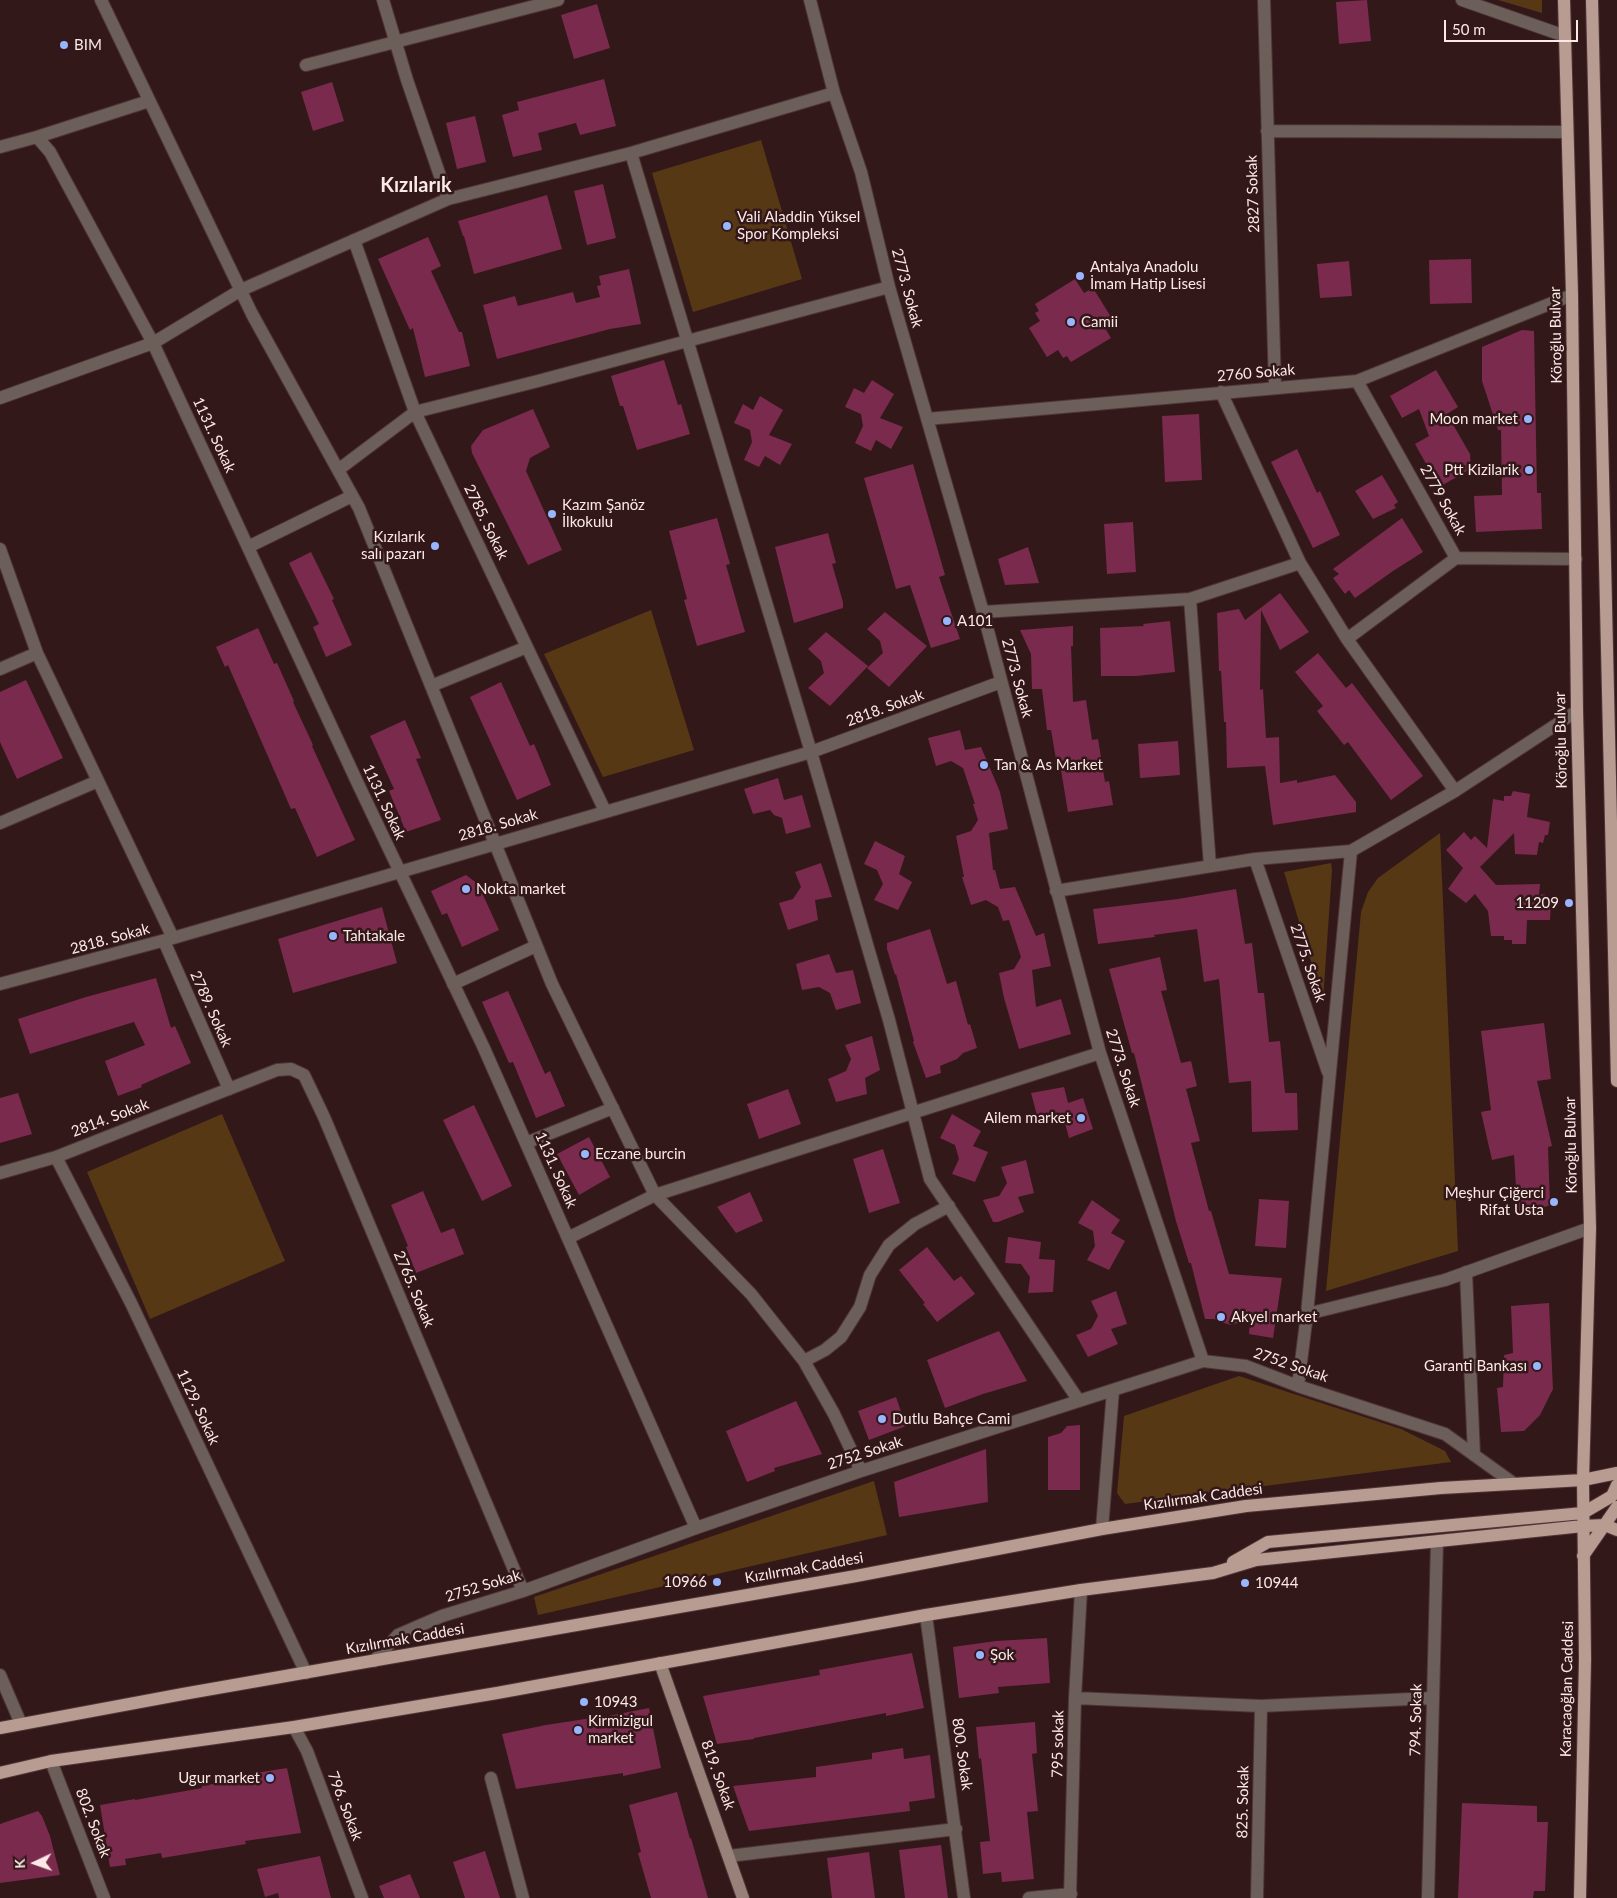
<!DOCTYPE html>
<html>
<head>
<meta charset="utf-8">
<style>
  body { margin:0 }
  #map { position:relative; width:1617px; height:1898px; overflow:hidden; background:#331819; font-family:Lato,sans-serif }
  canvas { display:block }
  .north { position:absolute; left:10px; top:1838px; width:50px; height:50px; -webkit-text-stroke:4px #331819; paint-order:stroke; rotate:267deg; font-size:14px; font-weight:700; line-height:20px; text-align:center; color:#fbe8e7 }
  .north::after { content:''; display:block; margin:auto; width:18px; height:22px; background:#fbe8e7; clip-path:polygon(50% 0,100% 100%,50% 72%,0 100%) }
  .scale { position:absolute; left:1444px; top:20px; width:134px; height:22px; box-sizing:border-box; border:2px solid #fbe8e7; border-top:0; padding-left:6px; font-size:15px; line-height:18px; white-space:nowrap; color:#fbe8e7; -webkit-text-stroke:4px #331819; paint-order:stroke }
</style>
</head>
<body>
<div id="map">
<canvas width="1617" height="1898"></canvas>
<div class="north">K</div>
<div class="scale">50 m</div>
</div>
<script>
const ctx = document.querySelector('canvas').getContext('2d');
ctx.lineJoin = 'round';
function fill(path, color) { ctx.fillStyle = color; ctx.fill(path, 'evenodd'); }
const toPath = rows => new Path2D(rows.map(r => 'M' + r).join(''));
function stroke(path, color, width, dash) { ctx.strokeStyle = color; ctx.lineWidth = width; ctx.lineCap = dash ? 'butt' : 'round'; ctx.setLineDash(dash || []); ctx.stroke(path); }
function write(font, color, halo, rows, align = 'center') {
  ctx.font = font + ' Lato,sans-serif'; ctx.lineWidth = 5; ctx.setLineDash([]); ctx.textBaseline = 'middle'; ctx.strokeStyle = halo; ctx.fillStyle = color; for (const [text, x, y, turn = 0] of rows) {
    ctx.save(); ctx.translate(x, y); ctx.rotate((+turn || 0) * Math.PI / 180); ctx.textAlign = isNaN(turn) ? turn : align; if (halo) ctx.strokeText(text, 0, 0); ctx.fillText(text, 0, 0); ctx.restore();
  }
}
fill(toPath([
  [1498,0,1542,0,1542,13],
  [761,140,802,279,693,312,652,173],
  [651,610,694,750,603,777,544,654],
  [1440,833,1458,1251,1326,1291,1361,912,1368,892,1378,878],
  [1331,863,1332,870,1323,1001,1284,872],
  [222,1114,285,1261,150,1319,87,1172],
  [1239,1376,1401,1429,1445,1451,1451,1462,1125,1504,1117,1493,1124,1416],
  [874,1481,887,1535,538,1615,534,1597]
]), '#573815');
fill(toPath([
  [1367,0,1371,41,1339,44,1336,2],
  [597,4,610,48,574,59,561,15],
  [604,79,616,126,580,135,576,123,538,133,542,150,513,157,502,115,519,110,517,102],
  [332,82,344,121,313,131,301,92],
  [475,116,486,162,457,169,446,123],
  [603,184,616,238,587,245,574,191],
  [547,195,562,249,474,274,464,236,463,236,458,221],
  [428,237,441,266,431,271,459,332,462,332,470,366,425,377,413,328,410,330,378,259],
  [1471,259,1472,303,1430,304,1429,260],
  [1349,261,1352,296,1320,298,1317,264],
  [629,269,641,324,610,329,497,359,483,305,515,296,518,306,573,292,576,303,600,297,597,286,601,285,599,276],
  [1075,279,1084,293,1093,288,1111,317,1102,323,1111,338,1071,362,1067,356,1063,358,1058,350,1047,357,1029,328,1040,321,1035,313,1039,311,1035,304],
  [1522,330,1534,331,1537,493,1541,493,1542,529,1476,532,1474,496,1502,495,1501,430,1498,430,1482,381,1482,347],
  [664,360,678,405,681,404,690,434,637,450,623,406,620,406,611,376],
  [1436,370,1458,407,1447,414,1470,454,1471,469,1439,487,1415,444,1429,436,1419,409,1402,418,1390,396],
  [872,380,894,394,880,418,903,427,891,449,876,440,871,451,855,443,863,426,861,414,845,407,854,388,864,393],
  [760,396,783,410,769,435,792,444,780,465,765,456,759,467,744,460,752,442,750,430,734,423,743,404,753,410],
  [533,409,550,447,530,458,526,471,562,550,528,565,472,453,471,446,483,430],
  [1199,414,1202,480,1165,482,1162,416],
  [1297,449,1317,493,1320,491,1340,535,1313,548,1271,462],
  [913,464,945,575,939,577,960,639,931,648,910,585,896,589,864,478],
  [1382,475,1398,502,1394,505,1396,508,1373,519,1355,491],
  [717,518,730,564,726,565,745,632,697,646,684,600,687,599,669,531],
  [1402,518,1423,552,1393,571,1355,598,1349,590,1345,594,1333,578,1339,574,1333,569],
  [1133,522,1136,572,1107,574,1104,524],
  [828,533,836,563,832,564,843,602,843,608,794,623,775,547],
  [1028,547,1039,583,1005,585,998,559],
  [311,552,334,599,332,600,352,645,326,657,313,627,319,624,289,563],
  [1280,593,1309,632,1280,650,1261,610,1260,690,1263,689,1266,738,1279,737,1280,783,1297,780,1297,783,1335,775,1356,802,1356,812,1273,825,1265,766,1227,768,1226,722,1224,722,1221,671,1219,671,1217,613,1239,609,1245,620],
  [885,612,927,646,889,687,867,668,883,653,880,641,867,629],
  [1170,621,1175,672,1136,676,1101,676,1100,628,1144,626,1143,624],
  [1073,626,1073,646,1071,646,1073,702,1086,700,1092,740,1098,739,1105,782,1109,781,1113,805,1068,812,1061,770,1058,771,1051,730,1047,730,1042,689,1032,689,1031,654,1020,630],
  [258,628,274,664,277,663,294,701,293,702,313,745,312,746,355,840,317,857,295,808,291,809,228,665,225,667,216,647],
  [826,632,868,666,830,706,808,688,824,673,821,661,808,649],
  [1318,653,1346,688,1352,683,1423,776,1391,800,1348,742,1344,745,1317,711,1323,706,1295,672],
  [26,680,63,758,17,779,0,742,0,692],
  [501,682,530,746,534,744,551,785,517,800,470,697],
  [405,720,421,758,416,759,441,820,406,832,389,791,394,789,370,736],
  [960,730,965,750,981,747,1000,792,1008,829,989,833,993,870,995,870,1000,889,1015,887,1036,936,1044,933,1051,966,1032,970,1036,1007,1061,999,1071,1034,1019,1049,1004,998,999,973,1014,969,1021,957,1009,920,1003,921,998,907,986,900,971,905,962,877,964,877,956,836,971,831,978,820,973,804,975,804,963,768,951,761,936,766,928,738],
  [1178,741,1180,775,1140,778,1138,744],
  [778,778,784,800,802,795,811,827,786,834,782,818,774,815,770,810,753,814,744,789],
  [1513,791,1530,794,1527,817,1550,822,1548,835,1545,835,1543,843,1539,842,1537,855,1515,854,1514,833,1480,867,1496,885,1540,884,1539,895,1545,894,1545,901,1551,902,1550,920,1527,920,1526,944,1512,944,1512,940,1504,940,1504,936,1491,936,1488,911,1475,894,1466,903,1448,889,1463,868,1446,850,1464,832,1471,840,1475,836,1487,848,1493,799,1504,801,1504,796,1511,796],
  [875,841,905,856,899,874,912,882,898,910,874,900,883,884,877,870,864,864],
  [821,863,832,897,815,900,818,920,788,930,779,903,793,899,801,887,795,872],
  [466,875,478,884,499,930,462,947,447,913,442,915,431,891],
  [1236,889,1245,944,1252,943,1258,993,1264,993,1269,1042,1280,1041,1285,1093,1297,1093,1298,1130,1252,1132,1251,1081,1229,1083,1219,979,1204,982,1197,929,1154,935,1155,937,1098,944,1093,909,1178,899],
  [382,907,397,963,293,993,278,939],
  [930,929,947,984,956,981,968,1025,970,1024,977,1048,963,1053,957,1059,940,1066,941,1073,926,1078,913,1042,914,1041,896,974,895,975,887,949,887,943],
  [829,954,836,973,853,970,861,1003,836,1010,830,993,819,987,802,990,796,964],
  [1160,957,1167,990,1161,991,1181,1063,1191,1061,1197,1086,1186,1089,1200,1141,1191,1143,1209,1211,1211,1211,1229,1274,1282,1278,1273,1338,1249,1334,1250,1320,1230,1325,1214,1319,1205,1319,1191,1263,1189,1263,1176,1221,1134,1053,1132,1053,1109,969],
  [156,978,171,1028,175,1026,191,1063,141,1085,142,1087,118,1096,105,1061,145,1045,134,1022,30,1054,18,1019,86,997],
  [508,991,545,1074,550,1071,565,1106,536,1118,513,1062,509,1063,482,1002],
  [1544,1023,1551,1079,1537,1081,1552,1146,1548,1147,1550,1205,1518,1217,1514,1155,1492,1160,1481,1112,1491,1110,1481,1031],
  [872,1036,880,1070,865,1078,867,1094,836,1102,828,1079,846,1071,851,1059,845,1045],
  [1064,1087,1068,1103,1083,1098,1093,1129,1069,1138,1065,1123,1053,1114,1038,1119,1031,1093],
  [788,1089,801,1124,759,1139,747,1104],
  [18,1093,32,1134,0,1143,0,1098],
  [474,1105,512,1186,482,1201,443,1120],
  [952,1114,981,1131,973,1146,988,1152,975,1182,952,1174,959,1159,955,1145,940,1138],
  [589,1137,610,1177,579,1195,557,1154],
  [883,1149,900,1203,869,1213,853,1159],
  [1026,1160,1034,1193,1018,1197,1024,1212,998,1222,993,1222,983,1200,999,1196,1007,1183,1001,1167],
  [423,1191,441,1233,454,1228,464,1254,416,1273,406,1247,408,1246,391,1205],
  [750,1192,763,1221,736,1233,717,1207],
  [1259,1199,1289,1201,1286,1248,1255,1246],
  [1092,1200,1120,1220,1111,1233,1125,1241,1109,1270,1087,1260,1095,1246,1093,1231,1078,1223],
  [1008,1237,1041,1242,1039,1259,1055,1260,1053,1292,1028,1293,1030,1277,1021,1264,1005,1263],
  [927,1247,954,1281,961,1276,975,1294,937,1322,923,1304,925,1303,899,1270],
  [1116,1291,1127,1324,1111,1329,1118,1344,1088,1357,1076,1335,1091,1329,1098,1316,1091,1301],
  [1549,1303,1553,1389,1540,1415,1524,1431,1501,1432,1497,1388,1503,1387,1504,1355,1513,1353,1511,1306],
  [999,1331,1027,1381,983,1394,945,1408,927,1360],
  [896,1397,906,1426,869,1440,858,1411],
  [796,1401,822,1454,774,1468,775,1471,747,1482,726,1431],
  [1080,1425,1080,1490,1048,1490,1048,1437,1061,1433,1067,1426],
  [986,1449,988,1502,899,1517,894,1482],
  [1047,1638,1050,1683,998,1687,999,1693,959,1698,953,1647,996,1641],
  [912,1653,924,1708,886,1716,886,1713,754,1738,754,1739,717,1744,703,1696,820,1675,819,1670],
  [649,1708,661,1768,623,1776,623,1773,516,1789,502,1734,546,1725,598,1717,598,1718],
  [1035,1722,1037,1753,1032,1754,1038,1811,1027,1812,1034,1879,1002,1882,1001,1872,983,1874,980,1842,990,1841,981,1758,979,1759,976,1727],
  [903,1748,904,1759,930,1755,935,1798,909,1802,910,1811,749,1831,733,1786,816,1777,816,1767,872,1759,872,1753],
  [287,1768,301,1833,245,1841,246,1844,162,1858,161,1853,125,1859,126,1865,110,1867,100,1805,135,1799,135,1800,202,1788,202,1786,249,1777,249,1774],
  [677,1792,690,1839,691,1838,708,1898,651,1898,638,1853,641,1852,629,1805],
  [1462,1803,1537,1806,1537,1822,1548,1822,1545,1891,1534,1891,1533,1898,1458,1898],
  [38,1811,42,1816,50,1836,60,1875,0,1883,0,1824],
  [941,1845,948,1898,905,1898,899,1850],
  [485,1851,500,1898,465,1898,453,1862],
  [869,1852,875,1898,832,1898,827,1858],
  [320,1856,331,1898,279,1898,278,1893,265,1897,257,1869],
  [410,1874,420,1898,384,1898,379,1886]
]), '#7a2a4c');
const street = toPath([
  [101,0,252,314,359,508,552,984,655,1195,751,1294,804,1361,834,1414,861,1471],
  [383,0,407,80,448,199],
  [810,0,834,93,861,172,889,287,983,612,1100,1053,1203,1361],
  [1264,0,1275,387],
  [1462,0,1565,36],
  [306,65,558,0],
  [1267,131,1567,132],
  [37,137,149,101],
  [0,147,37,137,50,152,153,343,359,786,483,1046,696,1528],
  [631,153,811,752,889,1020,930,1179,1079,1401],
  [354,240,415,412,605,811],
  [1357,381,1456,558,1576,559],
  [1221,392,1300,563,1347,639,1455,791],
  [0,398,153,343,241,290,448,199,631,153,834,93],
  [927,419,1357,381,1572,295],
  [338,470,415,412,538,381,889,287],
  [248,547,352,496],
  [0,549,37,653,173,938],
  [1190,599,1210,866],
  [983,612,1190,599,1300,563],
  [1347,639,1456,558],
  [0,669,37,653],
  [431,686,527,647],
  [0,823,98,781],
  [1255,859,1328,1072],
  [1056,891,1255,859,1351,851,1455,791,1577,711],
  [164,941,229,1089],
  [0,984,173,938,811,752,1001,682],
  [453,984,536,946],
  [526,1143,613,1108],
  [56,1157,131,1303,306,1673],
  [0,1173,56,1157,277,1070,291,1069,304,1075,324,1117,523,1591],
  [568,1238,655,1195,1100,1053],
  [1466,1272,1474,1455],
  [1307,1314,1445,1280,1590,1228],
  [804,1361,825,1350,841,1337,860,1307,870,1275,889,1245,915,1224,949,1206],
  [1298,1386,1307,1314,1351,851],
  [1102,1529,1113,1390],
  [926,1615,964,1898],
  [374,1661,398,1635,442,1616,523,1591,696,1528,861,1471,1203,1361,1246,1366,1298,1386,1445,1434,1513,1483],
  [0,1675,21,1724],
  [1075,1698,1261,1706,1432,1698],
  [294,1727,307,1751,362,1898],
  [51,1761,104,1898],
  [491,1778,523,1898],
  [729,1856,956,1829],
  [1029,1898,1071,1894],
  [1070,1898,1075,1698,1081,1590],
  [1257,1898,1261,1706],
  [1428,1898,1437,1542]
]);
const secondary = toPath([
  [660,1663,743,1898]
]);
const primary = toPath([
  [1564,0,1572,295,1577,711,1590,1228,1583,1480,1585,1659,1580,1898],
  [1592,0,1617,1081],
  [1583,1556,1617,1507],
  [1233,1562,1268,1542,1583,1513,1612,1496,1617,1485],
  [0,1728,183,1694,856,1576,1102,1529,1246,1506,1441,1488,1583,1480,1617,1473],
  [0,1773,51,1761,294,1727,497,1693,926,1615,1081,1590,1213,1573,1256,1560,1583,1526,1605,1525,1617,1530]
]);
stroke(street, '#4f3536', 14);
stroke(secondary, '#4f3536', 14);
stroke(primary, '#4f3536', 14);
stroke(street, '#6c5e59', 12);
stroke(secondary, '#978179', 12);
stroke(primary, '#b89c91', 12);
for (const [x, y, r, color] of [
  [64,45,5,"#98b5fd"],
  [727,226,5,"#98b5fd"],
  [1080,276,5,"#98b5fd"],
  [1071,322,5,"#98b5fd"],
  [1528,419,5,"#98b5fd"],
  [1529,470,5,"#98b5fd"],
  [552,514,5,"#98b5fd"],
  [435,546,5,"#98b5fd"],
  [947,621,5,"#98b5fd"],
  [984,765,5,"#98b5fd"],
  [466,889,5,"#98b5fd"],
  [1569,903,5,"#98b5fd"],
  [333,936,5,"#98b5fd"],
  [1081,1118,5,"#98b5fd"],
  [585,1154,5,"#98b5fd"],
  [1554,1202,5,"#98b5fd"],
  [1221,1317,5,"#98b5fd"],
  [1537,1366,5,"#98b5fd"],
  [882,1419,5,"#98b5fd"],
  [717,1582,5,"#98b5fd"],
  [1245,1583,5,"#98b5fd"],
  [980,1655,5,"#98b5fd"],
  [584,1702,5,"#98b5fd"],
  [578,1730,5,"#98b5fd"],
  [270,1778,5,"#98b5fd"]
]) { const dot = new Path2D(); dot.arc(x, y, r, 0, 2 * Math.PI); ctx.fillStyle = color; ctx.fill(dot); stroke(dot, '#331819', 2); }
write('15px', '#fbe8e7', '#331819', [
  ["BIM",74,45],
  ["Vali Aladdin Yüksel",737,217],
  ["Spor Kompleksi",737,234],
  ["Antalya Anadolu",1090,267],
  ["İmam Hatip Lisesi",1090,284],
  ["Camii",1081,322],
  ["Moon market",1518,419,"right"],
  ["Ptt Kizilarik",1519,470,"right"],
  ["Kazım Şanöz",562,505],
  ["İlkokulu",562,522],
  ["Kızılarık",425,537,"right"],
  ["salı pazarı",425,554,"right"],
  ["A101",957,621],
  ["Tan & As Market",994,765],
  ["Nokta market",476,889],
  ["11209",1559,903,"right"],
  ["Tahtakale",343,936],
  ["Ailem market",1071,1118,"right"],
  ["Eczane burcin",595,1154],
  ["Meşhur Çiğerci",1544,1193,"right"],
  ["Rifat Usta",1544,1210,"right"],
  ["Akyel market",1231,1317],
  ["Garanti Bankası",1527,1366,"right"],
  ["Dutlu Bahçe Cami",892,1419],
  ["10966",707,1582,"right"],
  ["10944",1255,1583],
  ["Şok",990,1655],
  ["10943",594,1702],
  ["Kirmizigul",588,1721],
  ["market",588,1738],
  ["Ugur market",260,1778,"right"]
], 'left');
write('15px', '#fbe8e7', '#331819', [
  ["2827 Sokak",1253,194,-92],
  ["2773. Sokak",907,288,75],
  ["Köroğlu Bulvar",1556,335,-91],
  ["2760 Sokak",1256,373,-5],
  ["1131. Sokak",214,435,65],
  ["2779 Sokak",1443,500,61],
  ["2785. Sokak",486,522,64],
  ["2773. Sokak",1017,678,75],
  ["2818. Sokak",885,708,-20],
  ["Köroğlu Bulvar",1561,740,-91],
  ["1131. Sokak",384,802,65],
  ["2818. Sokak",498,825,-16],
  ["2818. Sokak",110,939,-15],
  ["2775. Sokak",1308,963,71],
  ["2789. Sokak",211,1009,66],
  ["2773. Sokak",1123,1068,72],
  ["2814. Sokak",110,1118,-21],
  ["Köroğlu Bulvar",1571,1145,-91],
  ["1131. Sokak",556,1170,66],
  ["2765. Sokak",414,1289,67],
  ["2752 Sokak",1291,1365,19],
  ["1129. Sokak",198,1407,65],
  ["2752 Sokak",865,1453,-18],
  ["Kızılırmak Caddesi",1203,1497,-8],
  ["Kızılırmak Caddesi",804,1568,-10],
  ["2752 Sokak",483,1586,-17],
  ["Kızılırmak Caddesi",405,1639,-10],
  ["Karacaoğlan Caddesi",1567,1689,-89],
  ["794. Sokak",1416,1720,-89],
  ["795 sokak",1058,1744,-89],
  ["800. Sokak",962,1754,82],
  ["819. Sokak",718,1775,70],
  ["825. Sokak",1243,1802,-89],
  ["796. Sokak",345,1806,69],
  ["802. Sokak",93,1823,69]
]);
write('bold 20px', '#fbe8e7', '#331819', [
  ["Kızılarık",416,186]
]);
</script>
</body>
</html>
